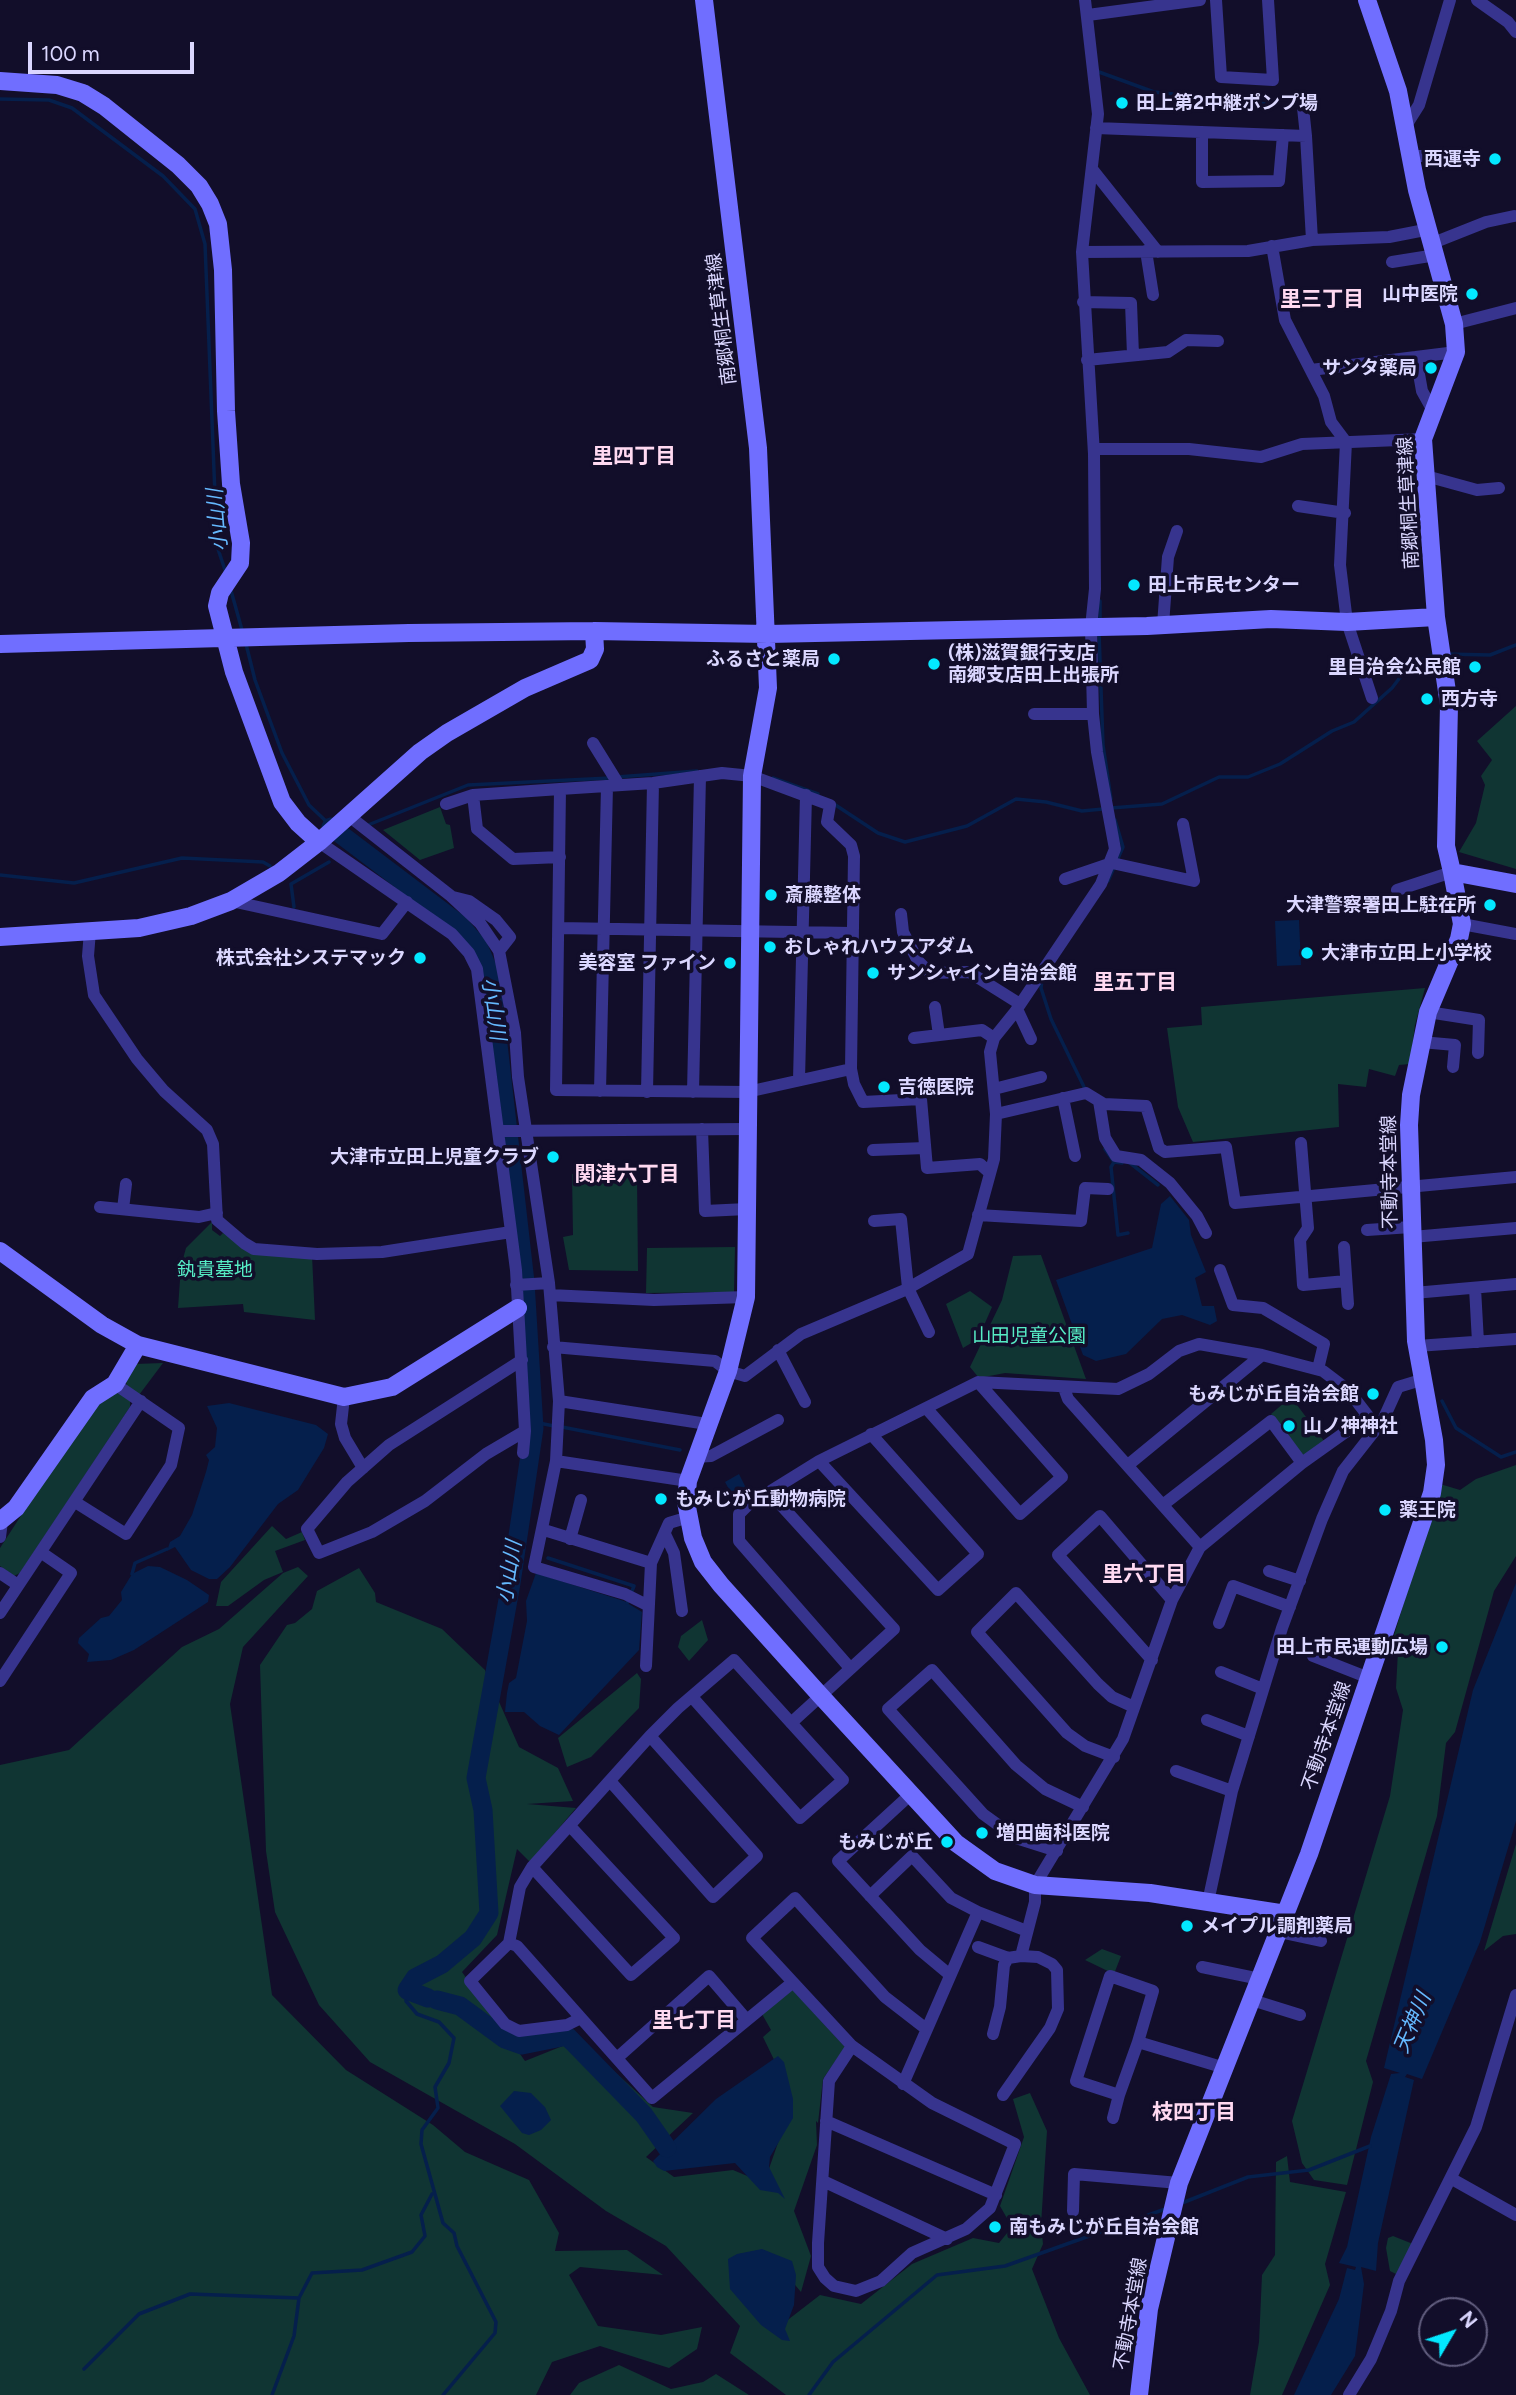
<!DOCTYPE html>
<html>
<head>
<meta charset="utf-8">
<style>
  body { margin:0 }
  #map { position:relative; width:1516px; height:2395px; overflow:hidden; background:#120e2a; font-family:Figtree,sans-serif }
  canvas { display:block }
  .north { position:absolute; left:1418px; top:2297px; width:70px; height:70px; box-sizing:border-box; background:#120e2a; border:2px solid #625e7f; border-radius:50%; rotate:51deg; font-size:19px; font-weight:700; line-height:28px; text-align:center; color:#dbd7ff }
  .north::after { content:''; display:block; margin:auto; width:24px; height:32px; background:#03e8ff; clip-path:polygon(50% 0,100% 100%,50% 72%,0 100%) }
  .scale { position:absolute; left:28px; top:42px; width:166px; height:32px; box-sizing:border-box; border:4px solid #dbd7ff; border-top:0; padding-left:9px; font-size:21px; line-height:24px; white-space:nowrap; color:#dbd7ff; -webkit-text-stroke:5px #120e2a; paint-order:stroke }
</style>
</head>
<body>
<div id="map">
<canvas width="1516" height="2395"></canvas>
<div class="north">N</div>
<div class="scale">100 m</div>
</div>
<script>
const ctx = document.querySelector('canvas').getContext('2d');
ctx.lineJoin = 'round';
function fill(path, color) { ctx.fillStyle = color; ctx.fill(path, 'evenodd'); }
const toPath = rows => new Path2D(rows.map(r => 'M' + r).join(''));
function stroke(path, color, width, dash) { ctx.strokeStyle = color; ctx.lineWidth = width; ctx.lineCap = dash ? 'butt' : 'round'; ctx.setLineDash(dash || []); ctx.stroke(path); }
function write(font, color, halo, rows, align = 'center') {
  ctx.font = font + ' Figtree,"Noto Sans JP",sans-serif'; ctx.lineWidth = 7; ctx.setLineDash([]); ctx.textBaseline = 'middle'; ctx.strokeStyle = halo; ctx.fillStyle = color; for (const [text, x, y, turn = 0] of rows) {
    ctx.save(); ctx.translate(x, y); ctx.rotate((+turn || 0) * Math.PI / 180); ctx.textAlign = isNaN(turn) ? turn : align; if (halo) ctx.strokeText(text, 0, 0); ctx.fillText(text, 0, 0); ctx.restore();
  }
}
fill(toPath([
  [1516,706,1516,869,1459,852,1476,823,1485,785,1481,776,1492,760,1477,741],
  [440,807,446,824,450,825,454,848,420,860,383,830],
  [1425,988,1415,1025,1410,1064,1399,1065,1395,1076,1369,1069,1366,1087,1338,1084,1339,1127,1193,1142,1178,1107,1167,1028,1202,1025,1201,1007],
  [572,1174,637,1177,638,1271,569,1270,563,1237,573,1235],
  [212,1222,212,1230,220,1236,223,1233,251,1249,312,1255,315,1320,244,1312,243,1304,178,1308,181,1266,186,1248],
  [735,1247,734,1292,646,1293,647,1248],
  [1041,1255,1086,1379,1005,1373,979,1378,970,1367,1002,1300,1013,1256],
  [970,1291,992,1307,978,1339,963,1348,946,1304],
  [163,1363,139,1395,127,1388,126,1380,135,1364],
  [118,1392,130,1401,130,1407,20,1573,14,1576,0,1566,0,1548,92,1406],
  [1291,1397,1324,1441,1304,1457,1271,1414],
  [1516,1465,1516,1556,1494,1591,1455,1732,1446,1743,1437,1816,1366,2061,1373,2082,1347,2185,1314,2180,1302,2163,1292,2121,1390,1796,1403,1710,1396,1688,1398,1651,1392,1642,1440,1484,1460,1490,1476,1479],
  [272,1526,286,1539,302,1532,305,1540,275,1551,283,1572,264,1580,228,1606,216,1606,221,1582],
  [298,1567,308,1576,243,1647,230,1704,272,1995,346,2070,433,2125,465,2152,529,2180,559,2233,555,2251,627,2250,663,2275,580,2267,569,2275,598,2326,661,2335,702,2327,697,2349,669,2368,600,2346,552,2362,536,2395,0,2395,0,1765,69,1750,182,1647,219,1629,283,1573],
  [359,1568,375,1593,376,1602,442,1629,485,1670,519,1747,558,1768,573,1801,527,1804,576,1808,530,1862,517,1849,497,1935,462,1972,525,2061,565,2045,588,2047,653,2107,693,2113,646,2157,674,2177,733,2170,764,2183,788,2114,779,2070,763,2037,771,2030,762,2014,792,1989,845,2047,823,2079,818,2123,816,2121,817,2145,794,2211,811,2256,801,2292,779,2266,776,2329,820,2295,861,2304,912,2264,973,2238,999,2243,1012,2227,1000,2206,1024,2137,1013,2099,1030,2093,1047,2131,1041,2225,1043,2244,1032,2269,1059,2338,1090,2395,786,2395,730,2353,740,2326,666,2246,606,2211,515,2144,370,2062,319,2005,275,1912,266,1851,260,1665,287,1625,295,1623,312,1609,317,1591],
  [702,1620,708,1640,689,1661,678,1647,681,1636],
  [637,1673,641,1679,639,1708,591,1757,567,1767,558,1738],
  [1516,1844,1516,1934,1503,1936,1484,1951],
  [1102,1949,1121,1956,1114,1974,1085,1960],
  [1287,2156,1290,2182,1346,2192,1325,2264,1330,2285,1282,2395,1250,2395,1259,2342,1262,2275,1275,2255,1276,2162],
  [1393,2236,1413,2244,1396,2274,1390,2271,1386,2248,1388,2238],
  [619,2365,671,2389,703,2382,716,2374,749,2395,570,2395,579,2383]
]), '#103533');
fill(toPath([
  [1299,920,1301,965,1277,966,1275,921],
  [1170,1196,1189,1220,1191,1235,1206,1272,1195,1278,1202,1306,1214,1306,1217,1321,1210,1325,1182,1315,1162,1319,1126,1354,1096,1361,1083,1355,1056,1280,1152,1248,1161,1204],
  [229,1403,316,1425,328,1434,324,1448,298,1490,278,1504,230,1567,217,1579,209,1579,191,1570,175,1547,167,1551,170,1542,180,1536,192,1515,206,1472,209,1460,206,1455,215,1447,217,1428,207,1406],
  [739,1474,750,1496,738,1506,725,1482],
  [148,1566,160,1567,187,1580,209,1595,208,1602,134,1650,111,1660,87,1662,89,1654,78,1643,79,1638,101,1618,109,1616,122,1600,121,1592,132,1574],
  [536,1573,624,1601,642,1612,639,1650,559,1735,540,1726,524,1712,505,1712,507,1693,509,1683,516,1678,527,1621,526,1601],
  [1516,1583,1516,1821,1480,1942,1422,2079,1407,2074,1405,2077,1414,2080,1378,2243,1376,2271,1361,2267,1364,2284,1355,2356,1331,2395,1294,2395,1339,2299,1347,2268,1355,2270,1356,2267,1339,2263,1347,2247,1371,2137,1391,2074,1400,2073,1384,2068,1473,1690],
  [778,2056,784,2062,793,2099,793,2118,770,2157,769,2167,785,2199,778,2193,760,2190,735,2163,664,2171,657,2167,653,2161,716,2099],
  [514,2091,531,2093,545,2107,551,2120,541,2130,529,2135,522,2133,500,2106],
  [762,2249,792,2261,796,2275,794,2305,785,2329,790,2341,782,2340,761,2325,730,2289,728,2259,737,2254]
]), '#051f4c');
stroke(toPath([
  [1099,72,1154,92,1276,105],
  [0,99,49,100,72,108,163,176,195,209,205,244,217,546,226,573],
  [230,587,242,630],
  [1100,621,1100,601],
  [1099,632,1103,745,1111,799],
  [246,644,255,680,282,753,309,805,330,825],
  [1445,654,1490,655,1516,645],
  [617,777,697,771],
  [773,778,818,794],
  [834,804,878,833,905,842,967,826,1016,799,1046,802,1082,811,1103,809],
  [1111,808,1162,804,1219,777,1248,777,1280,764,1332,731,1354,722,1392,688,1405,671,1426,657,1434,655],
  [368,825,468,785,610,778],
  [0,875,74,883,182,858,263,862,270,866],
  [1108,881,1123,847,1115,820],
  [294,907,291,884,329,862],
  [1042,980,1041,988,1051,1019,1085,1089],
  [1105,1149,1114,1162,1122,1163],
  [1114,1162,1111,1167,1118,1235,1128,1233],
  [1130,1163,1158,1185],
  [1442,1401,1456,1428,1501,1457,1516,1452],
  [534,1422,554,1426],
  [562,1427,680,1450],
  [548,1558,634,1586,627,1603],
  [132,1574,135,1563,167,1549],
  [407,1990,406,2001,417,2014,439,2022,454,2038,449,2063,435,2087,438,2108,422,2130,421,2144,443,2223,454,2233,457,2246,496,2322,495,2333,443,2395],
  [1182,2203,1248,2177,1309,2170,1370,2146],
  [84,2369,139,2314,190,2294,299,2298],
  [272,2395,294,2336,299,2298,312,2273,362,2270,412,2252,425,2236,421,2215,432,2194],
  [809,2395,833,2362,937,2275,1005,2266,1168,2208]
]), '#051f4c', 3.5);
stroke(toPath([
  [331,827,459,924,478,946,490,974,525,1282,534,1428,511,1583,476,1778,483,1810,489,1913,473,1938,442,1964,415,1978,407,1990,428,1998],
  [437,2000,460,2006,505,2039,522,2045,567,2036,644,2115,667,2148]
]), '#051f4c', 19);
stroke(toPath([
  [1216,0,1221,77,1273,80,1268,0],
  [1477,0,1508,22,1516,32],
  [1088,15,1200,0],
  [1407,124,1419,105,1450,0],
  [1096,128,1306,136,1302,98],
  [1202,132,1202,182,1279,181,1283,135],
  [1306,136,1312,240],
  [1412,156,1443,156],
  [1092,169,1158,252],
  [1433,243,1486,222,1514,216],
  [1272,246,1285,320,1324,396,1331,422,1346,442,1340,565,1347,622,1372,698],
  [1146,251,1153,295],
  [1082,252,1248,251,1312,240,1389,237,1430,229],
  [1392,262,1436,255],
  [1083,302,1131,303,1133,355],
  [1454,324,1516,308],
  [1416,357,1422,391,1432,409],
  [1087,360,1168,352,1186,340,1218,341],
  [1311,370,1456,352],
  [1094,449,1189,449,1261,457,1302,444,1423,439],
  [1426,476,1477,490,1499,488],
  [1298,506,1345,513],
  [1163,625,1168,557,1177,531],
  [1034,714,1093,714],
  [593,743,619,785],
  [722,773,752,776,830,805,827,822,851,845,854,856,851,1069,747,1092,556,1090,560,789,653,783,722,773],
  [446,804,473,795],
  [349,816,451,896,480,923,499,951,515,1033,518,1077,549,1283,559,1401,707,1424],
  [319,842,452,934,469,953,477,969,516,1270,525,1431,523,1453],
  [560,857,513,859,477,829,473,795,560,789],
  [1065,879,1112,863,1194,881,1183,824],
  [1397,890,1452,872],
  [453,897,469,901,496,920,510,937,499,951],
  [231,901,382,934,407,902],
  [901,914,903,932,918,961,930,973,969,972,1020,1004],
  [1462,924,1516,934],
  [559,928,852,933],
  [90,931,88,956,94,995,137,1059,164,1091,207,1130,213,1144,217,1220,244,1243,254,1249,317,1254,382,1252,511,1232],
  [935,1007,939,1035],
  [1017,1009,1031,1039],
  [1428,1012,1479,1020,1478,1053],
  [914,1038,982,1030,994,1038],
  [1421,1042,1455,1045,1453,1067],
  [851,1069,854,1084,863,1102,921,1099,927,1168,980,1164,990,1173],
  [799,1080,806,795],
  [994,1089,1041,1077],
  [600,1091,607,786],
  [647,1092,653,783],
  [693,1092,700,776],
  [1063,1098,1075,1156],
  [1099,1101,1105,1138,1116,1156,1141,1160,1170,1183,1197,1216,1206,1233],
  [996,1114,1086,1093,1104,1104,1146,1106,1159,1148,1165,1152,1226,1147,1235,1203,1516,1177],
  [702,1129,705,1211,747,1209],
  [498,1131,746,1129],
  [1301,1143,1308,1228,1300,1240,1303,1285,1346,1281],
  [873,1150,925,1148],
  [100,1207,199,1217,217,1213],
  [123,1209,126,1184],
  [978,1215,1081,1221,1085,1188,1108,1189],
  [874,1221,901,1219,908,1288,929,1332],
  [1367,1230,1411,1227],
  [1412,1237,1516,1228],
  [1344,1247,1348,1304],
  [1220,1270,1233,1305,1263,1308,1324,1344,1318,1369],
  [516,1285,549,1283],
  [1475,1288,1478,1342],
  [1414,1293,1516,1284],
  [550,1295,654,1300,746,1297],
  [1417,1346,1516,1339],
  [553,1347,715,1361,728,1371,745,1376,801,1334,905,1290,968,1254,994,1159,996,1114,990,1052,994,1038,1015,1012,1101,884,1115,849,1097,752,1093,714,1091,627,1095,589,1094,454,1082,252,1098,114,1085,0],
  [778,1350,805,1402],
  [522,1360,389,1445,347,1482,307,1529,319,1553,372,1532,425,1501,486,1454,525,1431],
  [1064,1388,1068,1399,1200,1547],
  [344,1397,341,1424,345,1438,363,1468],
  [559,1401,556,1461,534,1567,625,1594,647,1605],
  [927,1409,1020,1514,1062,1477,978,1382],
  [695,1457,711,1456,778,1420],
  [556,1461,688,1481],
  [819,1461,938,1590,978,1554,871,1434],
  [1128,1465,1262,1355],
  [769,1492,752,1501,739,1514,739,1541,850,1668],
  [75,1502,126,1534,171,1465,179,1428,115,1384],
  [1164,1504,1271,1421,1302,1463],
  [544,1530,651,1563],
  [665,1534,674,1553,682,1611],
  [0,1537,2,1521],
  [570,1539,581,1500],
  [1269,1571,1300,1581],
  [0,1573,18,1585],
  [0,1613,141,1401],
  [1219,1623,1233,1586,1290,1607],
  [1313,1656,1369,1678],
  [1152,1660,1058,1555,1100,1516,1172,1600],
  [646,1666,651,1563,669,1523,689,1517],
  [1221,1672,1263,1689],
  [0,1681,71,1573,42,1553],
  [692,1697,800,1818,843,1780,734,1660,678,1708,650,1736,532,1867,520,1887,509,1943,517,1946,652,2098,792,1983],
  [1207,1720,1249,1736],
  [791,1723,894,1629,769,1492,819,1461,978,1382,1118,1389,1149,1374,1179,1351,1199,1344,1262,1355,1323,1371,1348,1390,1368,1416,1302,1463,1200,1547,1172,1600,1123,1739,1035,1885,1035,1902,1021,1956,1038,1957,1052,1964,1057,1970,1058,2009,1050,2028,1003,2095],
  [1114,1757,1085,1746,1067,1733,977,1632,1016,1593,1098,1684,1112,1697,1134,1707],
  [1176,1771,1232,1791],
  [610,1781,713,1897,757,1856,650,1736],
  [911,1794,838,1861,920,1950,950,1975],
  [1057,1851,1016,1838,983,1814,888,1709,932,1670,1016,1765,1045,1789,1083,1807],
  [532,1867,631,1975,674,1938,570,1826],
  [870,1896,912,1856,951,1898,978,1912,903,2084],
  [1208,1902,1232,1791,1282,1628,1322,1519,1343,1471,1383,1420,1398,1387,1421,1380],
  [978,1912,1027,1931],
  [1279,1932,1321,1941],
  [509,1943,470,1981,505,2024,519,2031,567,2025,581,2018],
  [978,1947,1008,1958],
  [1202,1967,1260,1979],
  [1252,2000,1300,2015],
  [993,2034,1000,2007,1004,1965,1008,1958,1021,1956],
  [1138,2042,1119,2095,1076,2081,1110,1976,1153,1991,1138,2042,1225,2068],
  [852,2046,829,2081,818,2243,818,2267,825,2278,834,2286,856,2291,881,2281,912,2253,966,2229,990,2208,1015,2144,932,2103,852,2046,752,1938,795,1898,885,1997,925,2028],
  [617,2058,709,1976,746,2019],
  [1113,2118,1119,2095],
  [826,2121,996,2195],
  [1452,2179,1516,2215],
  [823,2181,947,2239],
  [1073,2211,1074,2174,1179,2183],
  [1349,2395,1371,2359,1391,2311,1399,2281,1476,2127,1516,1995]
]), '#37348e', 12);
stroke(toPath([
  [704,0,758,448,768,688,752,776,746,1297,728,1371,688,1481,686,1502,693,1538,703,1562,721,1585,820,1695,956,1843,995,1871,1035,1885,1150,1893,1286,1914],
  [1367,0,1398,91,1417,190,1454,324,1456,352,1423,439,1436,617,1449,705,1446,846,1452,872,1516,884],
  [0,81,57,85,83,93,104,106,178,165,199,186,210,204,218,224,223,270,226,411,231,484,241,543,240,563,220,593,217,606,234,672,282,802,298,823,319,842],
  [0,644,409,633,594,631,768,634,1147,626,1271,619,1347,622,1436,617],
  [0,937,139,928,191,916,231,901,279,873,319,842,420,752,447,733,525,688,590,660,595,649,594,631],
  [0,1251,102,1325,138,1345,344,1397,392,1387,518,1308],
  [0,1521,16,1508,93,1398,115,1384,138,1345],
  [1139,2395,1149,2309,1179,2183,1309,1854,1432,1493,1436,1465,1434,1440,1416,1341,1409,1125,1411,1095,1428,1012,1459,939,1462,924,1452,872]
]), '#706eff', 18);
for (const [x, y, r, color] of [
  [1122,103,7,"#03e8ff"],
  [1495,159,7,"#03e8ff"],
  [1472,294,7,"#03e8ff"],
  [1431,368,7,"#03e8ff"],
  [1134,585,7,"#03e8ff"],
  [834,659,7,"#03e8ff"],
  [934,664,7,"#03e8ff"],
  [1475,667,7,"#03e8ff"],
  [1427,699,7,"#03e8ff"],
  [771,895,7,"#03e8ff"],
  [1490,905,7,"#03e8ff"],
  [770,947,7,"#03e8ff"],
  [1307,953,7,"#03e8ff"],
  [420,958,7,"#03e8ff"],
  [730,963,7,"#03e8ff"],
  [873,973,7,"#03e8ff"],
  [884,1087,7,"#03e8ff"],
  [553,1157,7,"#03e8ff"],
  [1373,1394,7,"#03e8ff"],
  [1289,1426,7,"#03e8ff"],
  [661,1499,7,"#03e8ff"],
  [1385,1510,7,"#03e8ff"],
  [1442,1647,7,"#03e8ff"],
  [982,1833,7,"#03e8ff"],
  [947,1842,7,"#03e8ff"],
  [1187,1926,7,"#03e8ff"],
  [995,2227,7,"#03e8ff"]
]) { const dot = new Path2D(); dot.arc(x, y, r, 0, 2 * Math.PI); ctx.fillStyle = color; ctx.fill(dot); stroke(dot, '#120e2a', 2.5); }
write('bold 19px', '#dbd7ff', '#120e2a', [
  ["田上第2中継ポンプ場",1136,103],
  ["西運寺",1481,159,"right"],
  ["山中医院",1458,294,"right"],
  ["サンタ薬局",1417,368,"right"],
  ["田上市民センター",1148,585],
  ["(株)滋賀銀行支店",948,653],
  ["南郷支店田上出張所",948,675],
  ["ふるさと薬局",820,659,"right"],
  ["里自治会公民館",1461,667,"right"],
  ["西方寺",1441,699],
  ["斎藤整体",785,895],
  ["大津警察署田上駐在所",1476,905,"right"],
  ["おしゃれハウスアダム",784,947],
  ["大津市立田上小学校",1321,953],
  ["株式会社システマック",406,958,"right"],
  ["美容室 ファイン",716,963,"right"],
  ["サンシャイン自治会館",887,973],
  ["吉徳医院",898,1087],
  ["大津市立田上児童クラブ",539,1157,"right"],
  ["もみじが丘自治会館",1359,1394,"right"],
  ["山ノ神神社",1303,1426],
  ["もみじが丘動物病院",675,1499],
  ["薬王院",1399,1510],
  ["田上市民運動広場",1428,1647,"right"],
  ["増田歯科医院",996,1833],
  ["もみじが丘",933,1842,"right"],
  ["メイプル調剤薬局",1201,1926],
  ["南もみじが丘自治会館",1009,2227]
], 'left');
write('19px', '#dbd7ff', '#120e2a', [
  ["南郷桐生草津線",722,319,-97],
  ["南郷桐生草津線",1409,503,-93],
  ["不動寺本堂線",1390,1172,-91],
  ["不動寺本堂線",1327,1736,-71],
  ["不動寺本堂線",1131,2314,-80]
]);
write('19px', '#56ecc5', '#120e2a', [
  ["釻貴墓地",215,1270],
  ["山田児童公園",1029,1336]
]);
write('bold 21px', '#ffd9f1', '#120e2a', [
  ["里三丁目",1322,300],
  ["里四丁目",634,457],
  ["里五丁目",1135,983],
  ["関津六丁目",627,1175],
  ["里六丁目",1144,1575],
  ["里七丁目",694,2021],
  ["枝四丁目",1194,2113]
]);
write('italic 21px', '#65b9ff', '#120e2a', [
  ["小山川",218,520,-95],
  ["小山川",493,1009,82],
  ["小山川",510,1572,-81],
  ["天神川",1413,2023,-67]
]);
</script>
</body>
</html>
